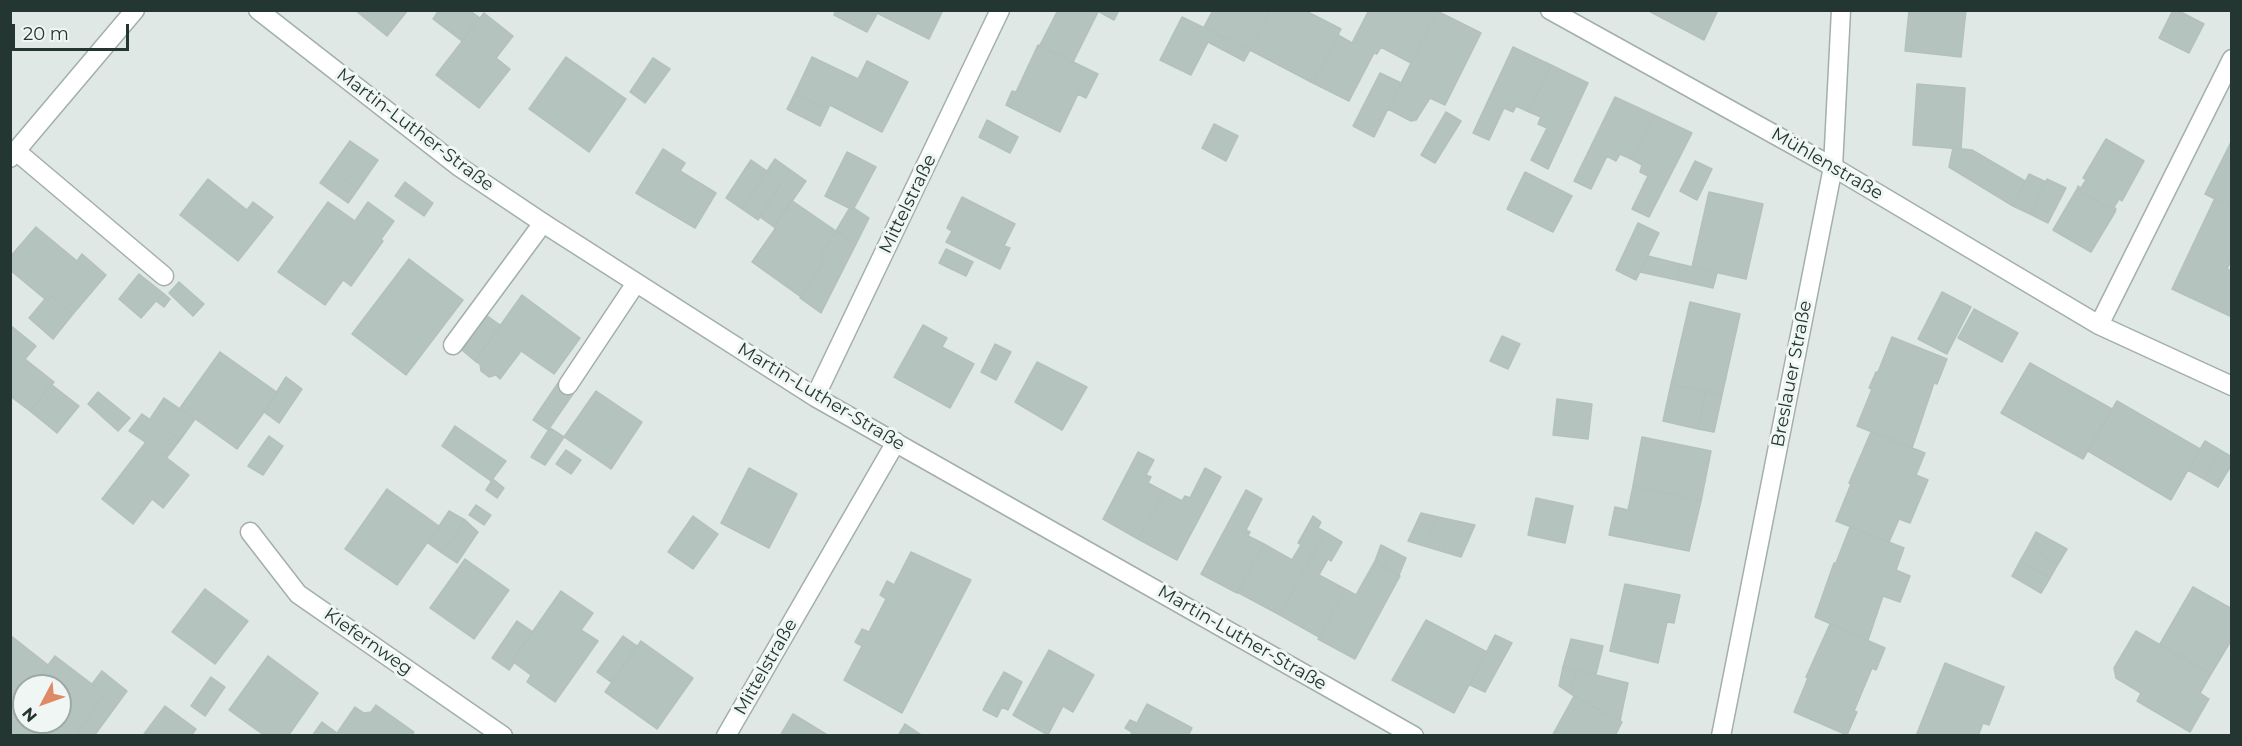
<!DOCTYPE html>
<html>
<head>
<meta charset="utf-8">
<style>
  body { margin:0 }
  #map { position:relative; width:2242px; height:746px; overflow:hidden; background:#dfe8e5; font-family:Montserrat,sans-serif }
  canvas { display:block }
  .frame { position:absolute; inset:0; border:12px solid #233632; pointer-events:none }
  .north { position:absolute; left:12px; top:674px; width:60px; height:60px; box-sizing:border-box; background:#eff6f3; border:2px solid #9da9a6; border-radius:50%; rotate:229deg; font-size:16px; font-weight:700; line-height:24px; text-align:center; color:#233632 }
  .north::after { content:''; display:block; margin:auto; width:21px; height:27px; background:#df8a67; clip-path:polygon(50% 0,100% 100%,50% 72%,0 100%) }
  .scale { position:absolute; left:12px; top:24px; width:117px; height:27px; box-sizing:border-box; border:3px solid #233632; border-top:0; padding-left:8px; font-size:18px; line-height:21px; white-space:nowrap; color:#233632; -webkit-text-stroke:4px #eff6f3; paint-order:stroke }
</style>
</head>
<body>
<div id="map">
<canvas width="2242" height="746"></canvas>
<div class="frame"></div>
<div class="north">N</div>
<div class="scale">20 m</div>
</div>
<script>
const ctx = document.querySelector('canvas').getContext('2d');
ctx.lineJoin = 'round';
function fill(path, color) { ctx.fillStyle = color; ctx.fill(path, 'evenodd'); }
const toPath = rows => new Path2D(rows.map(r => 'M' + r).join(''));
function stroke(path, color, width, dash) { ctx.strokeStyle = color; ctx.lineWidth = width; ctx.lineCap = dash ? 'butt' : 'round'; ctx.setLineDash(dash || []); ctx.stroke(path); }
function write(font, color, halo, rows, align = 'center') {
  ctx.font = font + ' Montserrat,sans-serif'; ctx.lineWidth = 6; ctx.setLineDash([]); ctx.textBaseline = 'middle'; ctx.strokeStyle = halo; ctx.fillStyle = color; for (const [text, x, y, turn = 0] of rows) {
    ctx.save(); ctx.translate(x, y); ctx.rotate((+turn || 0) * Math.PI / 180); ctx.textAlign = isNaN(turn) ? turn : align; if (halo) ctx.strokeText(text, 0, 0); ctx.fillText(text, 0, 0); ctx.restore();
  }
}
const building = toPath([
  [355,10,408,10,387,36,355,10],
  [439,10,469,10,480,18,462,41,433,19,439,10],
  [836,10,865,10,876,16,867,32,834,15,836,10],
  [865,10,943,10,929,39,877,13,876,16,865,10],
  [1058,10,1098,12,1073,62,1040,45,1058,10],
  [1096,10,1119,10,1114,20,1096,10],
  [1213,10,1270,10,1250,50,1204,27,1213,10],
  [1270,10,1304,10,1341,29,1313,83,1250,50,1270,10],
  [1369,10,1437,11,1411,63,1381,47,1377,54,1374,53,1349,101,1313,83,1338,35,1352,43,1369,10],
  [1647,10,1718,10,1704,40,1647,10],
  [1909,10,1966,10,1961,57,1905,51,1909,10],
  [2173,10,2177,10,2204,24,2189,53,2159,38,2173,10],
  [1437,11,1481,33,1445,105,1430,98,1416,120,1411,121,1388,109,1437,11],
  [484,13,513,36,496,58,510,69,479,108,436,75,484,13],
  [1182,17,1250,50,1244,61,1208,42,1191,75,1160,60,1182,17],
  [1038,45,1098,74,1086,98,1078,94,1060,132,1006,105,1012,91,1016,92,1038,45],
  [1513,47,1551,65,1529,112,1516,106,1513,112,1504,108,1489,140,1473,133,1513,47],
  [566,57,626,99,589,152,529,109,566,57],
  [812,57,858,79,867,61,908,82,882,132,830,105,828,109,795,93,812,57],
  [653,58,670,69,645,103,630,92,653,58],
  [1551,65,1588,83,1548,169,1531,160,1547,128,1538,124,1541,117,1529,112,1551,65],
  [1380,73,1401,83,1374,137,1353,126,1380,73],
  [1917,84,1965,88,1961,149,1913,145,1917,84],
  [795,93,828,109,820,126,787,109,795,93],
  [1615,97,1654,115,1633,160,1620,154,1616,161,1607,156,1591,189,1574,181,1615,97],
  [1446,112,1461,121,1435,163,1421,155,1446,112],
  [1654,115,1692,133,1649,217,1632,209,1648,176,1640,172,1642,165,1633,160,1654,115],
  [987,120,1018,137,1010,153,979,137,987,120],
  [1214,124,1238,136,1226,161,1202,148,1214,124],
  [2106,139,2144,161,2122,201,2119,199,2114,207,2116,209,2115,212,2077,189,2078,186,2081,188,2086,180,2083,178,2106,139],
  [2232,140,2232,207,2205,194,2232,140],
  [350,141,378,160,358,189,330,169,350,141],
  [1953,148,1972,150,2025,181,2013,206,1949,167,1953,148],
  [663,149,685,163,680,171,716,193,695,228,636,193,663,149],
  [847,152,876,167,853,210,825,196,847,152],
  [775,159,806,181,774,227,760,217,782,182,767,171,775,159],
  [751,160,767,171,742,209,726,198,751,160],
  [1695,161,1712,169,1697,200,1680,191,1695,161],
  [330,169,358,189,348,203,320,183,330,169],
  [767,171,782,182,758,220,742,209,767,171],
  [1525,172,1572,196,1553,232,1507,209,1525,172],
  [2029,174,2046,182,2030,214,2013,206,2029,174],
  [208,179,247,210,253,202,273,217,238,261,180,215,208,179],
  [2047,179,2066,188,2048,223,2030,214,2047,179],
  [405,182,433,203,424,216,395,196,405,182],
  [2077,189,2115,212,2091,252,2053,230,2077,189],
  [1709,192,1763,204,1746,279,1692,267,1709,192],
  [962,197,1015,224,1004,246,1010,248,1000,269,946,242,952,231,947,228,962,197],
  [2215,198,2232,207,2232,259,2227,269,2232,271,2232,317,2172,289,2215,198],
  [791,200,836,231,820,257,825,260,801,297,752,262,775,229,774,227,791,200],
  [328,202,355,221,368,202,394,221,381,239,383,241,351,286,343,280,325,305,278,272,328,202],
  [854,208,869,218,856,244,836,231,849,209,853,210,854,208],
  [1638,223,1659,233,1636,280,1616,270,1638,223],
  [36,227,77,261,82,254,106,275,73,314,52,296,48,301,45,299,10,270,10,257,36,227],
  [836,231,856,244,821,313,800,298,825,260,820,257,836,231],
  [946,249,973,262,966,276,939,263,946,249],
  [1648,256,1680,264,1677,280,1640,272,1648,256],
  [409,259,463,300,406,375,352,334,409,259],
  [1680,264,1717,273,1713,288,1677,280,1680,264],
  [139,274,163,293,141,318,119,299,139,274],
  [179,282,204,304,193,316,169,293,179,282],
  [1942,292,1971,307,1947,354,1918,339,1942,292],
  [163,293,170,299,164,307,156,301,163,293],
  [522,295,580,338,554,374,521,351,500,379,496,375,489,377,481,371,480,364,475,361,522,295],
  [52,296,73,314,53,339,29,318,45,299,48,301,52,296],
  [1690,302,1740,314,1722,395,1671,384,1690,302],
  [1974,309,2018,333,2002,362,1958,338,1974,309],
  [486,315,500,325,475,361,462,350,486,315],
  [10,325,36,346,25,359,54,382,30,411,10,396,10,325],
  [923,325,947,338,942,347,974,364,950,408,894,377,923,325],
  [1502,336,1520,344,1508,369,1490,361,1502,336],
  [1892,337,1947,359,1937,384,1934,383,1912,448,1857,426,1872,389,1869,388,1876,372,1878,372,1892,337],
  [995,344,1011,352,996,380,981,372,995,344],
  [220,352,278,393,237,449,180,408,220,352],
  [1037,362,1087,387,1062,430,1015,402,1037,362],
  [2030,363,2112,409,2083,459,2001,413,2030,363],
  [286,377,302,389,279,423,264,412,286,377],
  [558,383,573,394,548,430,533,420,558,383],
  [1671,384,1706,392,1698,429,1663,421,1671,384],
  [52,385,79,406,57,433,30,411,52,385],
  [596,391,642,422,611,469,564,437,596,391],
  [98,392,130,418,118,431,88,404,98,392],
  [1706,392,1722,395,1714,432,1698,429,1706,392],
  [164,398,195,419,180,440,150,419,164,398],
  [1557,399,1592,404,1588,439,1553,435,1557,399],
  [2117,401,2200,449,2171,500,2088,451,2117,401],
  [142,414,180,440,167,457,129,431,142,414],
  [455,426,506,461,491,481,442,446,455,426],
  [550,428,564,437,545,465,531,457,550,428],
  [1871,432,1925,453,1916,475,1928,480,1910,523,1899,519,1889,542,1836,521,1851,484,1849,483,1871,432],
  [269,436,283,446,263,475,248,466,269,436],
  [1642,437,1711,451,1701,501,1633,486,1642,437],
  [2205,441,2220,450,2204,479,2188,470,2205,441],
  [146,442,189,475,163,508,152,499,133,524,102,499,146,442],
  [566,450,581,460,571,474,556,464,566,450],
  [2220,450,2232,457,2232,464,2218,487,2204,479,2220,450],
  [1138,452,1154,460,1146,475,1151,477,1148,483,1165,492,1138,539,1103,519,1138,452],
  [749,468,797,494,769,548,721,523,749,468],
  [1205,468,1221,477,1177,560,1138,539,1165,492,1182,501,1185,496,1190,498,1205,468],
  [493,479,504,488,497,498,486,490,493,479],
  [1633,486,1701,501,1689,551,1609,535,1615,507,1628,510,1633,486],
  [387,489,439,526,397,585,345,549,387,489],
  [1246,490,1262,499,1246,530,1250,532,1248,536,1264,544,1237,593,1201,574,1246,490],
  [1536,498,1573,506,1565,543,1528,535,1536,498],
  [476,505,491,515,484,525,469,515,476,505],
  [449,511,465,520,442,553,428,543,449,511],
  [1421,513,1438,517,1424,546,1408,541,1421,513],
  [693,516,718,534,693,569,668,552,693,516],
  [1313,516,1321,522,1318,528,1325,532,1280,615,1239,593,1237,593,1264,544,1292,560,1301,545,1298,543,1313,516],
  [1438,517,1475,525,1461,557,1424,546,1438,517],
  [465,520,478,532,457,563,442,553,465,520],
  [1850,527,1904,548,1896,570,1910,576,1900,602,1883,596,1868,640,1815,617,1834,563,1836,563,1850,527],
  [1325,532,1342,542,1331,561,1328,559,1319,575,1345,589,1319,637,1280,615,1325,532],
  [2036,532,2067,549,2058,564,2028,547,2036,532],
  [1381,545,1406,558,1399,575,1375,561,1381,545],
  [2028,547,2058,564,2050,578,2020,561,2028,547],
  [911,552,971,580,902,713,844,680,862,646,855,642,862,629,869,632,886,599,880,595,887,581,894,585,911,552],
  [465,559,509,590,474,639,430,608,465,559],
  [1375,561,1400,576,1355,659,1318,639,1345,589,1356,595,1375,561],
  [2020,561,2050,578,2041,593,2012,576,2020,561],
  [1625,584,1680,595,1674,623,1667,622,1658,663,1610,651,1625,584],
  [2193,587,2232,609,2232,639,2211,674,2160,644,2193,587],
  [205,589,248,621,215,664,172,632,205,589],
  [561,591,593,613,581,630,598,641,555,702,527,682,531,675,512,661,561,591],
  [1426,620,1487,652,1454,713,1392,680,1426,620],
  [517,621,533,632,512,661,514,663,509,670,492,658,517,621],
  [1830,624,1885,648,1876,670,1872,668,1854,711,1857,712,1847,735,1794,712,1808,678,1806,677,1830,624],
  [2136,631,2211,674,2200,693,2209,699,2190,732,2137,701,2141,693,2116,678,2114,668,2136,631],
  [10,635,48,665,32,686,24,686,24,697,10,714,10,635],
  [1495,635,1512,643,1485,692,1470,685,1495,635],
  [623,636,637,646,611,682,597,672,623,636],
  [1571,639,1603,646,1596,674,1563,667,1571,639],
  [641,641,693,678,657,729,605,692,641,641],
  [1049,650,1094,675,1073,712,1063,706,1048,735,1013,715,1049,650],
  [55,656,105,694,74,736,10,736,10,714,24,697,24,722,60,722,60,686,32,686,55,656],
  [268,656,318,693,288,736,265,736,229,710,268,656],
  [1945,663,2004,687,1989,725,1983,723,1978,736,1916,736,1945,663],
  [1563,667,1576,670,1571,694,1559,686,1563,667],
  [1576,670,1628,683,1620,721,1571,694,1576,670],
  [102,671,127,691,94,736,74,736,105,694,92,684,102,671],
  [1004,672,1022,682,1008,710,988,700,1004,672],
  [211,677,225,687,205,716,191,706,211,677],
  [1574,696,1622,722,1615,736,1552,736,1574,696],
  [988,700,1002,707,997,717,983,710,988,700],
  [1147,704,1192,728,1188,736,1130,736,1147,704],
  [376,705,414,732,411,736,335,736,355,707,364,713,371,712,376,705],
  [165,706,196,729,191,736,144,734,165,706],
  [793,714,829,736,780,736,793,714],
  [1130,720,1137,723,1132,732,1125,728,1130,720],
  [322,722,337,733,335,736,312,736,322,722],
  [905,724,923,736,898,736,905,724]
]);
fill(building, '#b5c3be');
stroke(building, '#b3c1bc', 1.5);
const lane = toPath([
  [16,151,164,276],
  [453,345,543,223],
  [568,385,636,283]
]);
const street = toPath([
  [258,10,458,166,543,223,815,397,1414,736],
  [1550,10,1833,167,2099,325,2232,386],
  [10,158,135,10],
  [2099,325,2232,59],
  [815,397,1000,10],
  [250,532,298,594,503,736],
  [726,736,896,442],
  [1721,736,1833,167,1841,10]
]);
stroke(lane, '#a3afac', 21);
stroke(street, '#a3afac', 21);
stroke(lane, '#fff', 18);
stroke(street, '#fff', 18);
write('18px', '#233632', '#eff6f3', [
  ["Martin-Luther-Straße",415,130,37],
  ["Mühlenstraße",1827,164,30],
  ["Mittelstraße",908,204,-64],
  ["Breslauer Straße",1792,374,-79],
  ["Martin-Luther-Straße",821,397,31],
  ["Martin-Luther-Straße",1242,638,30],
  ["Kiefernweg",368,642,35],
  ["Mittelstraße",766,667,-60]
]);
</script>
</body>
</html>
